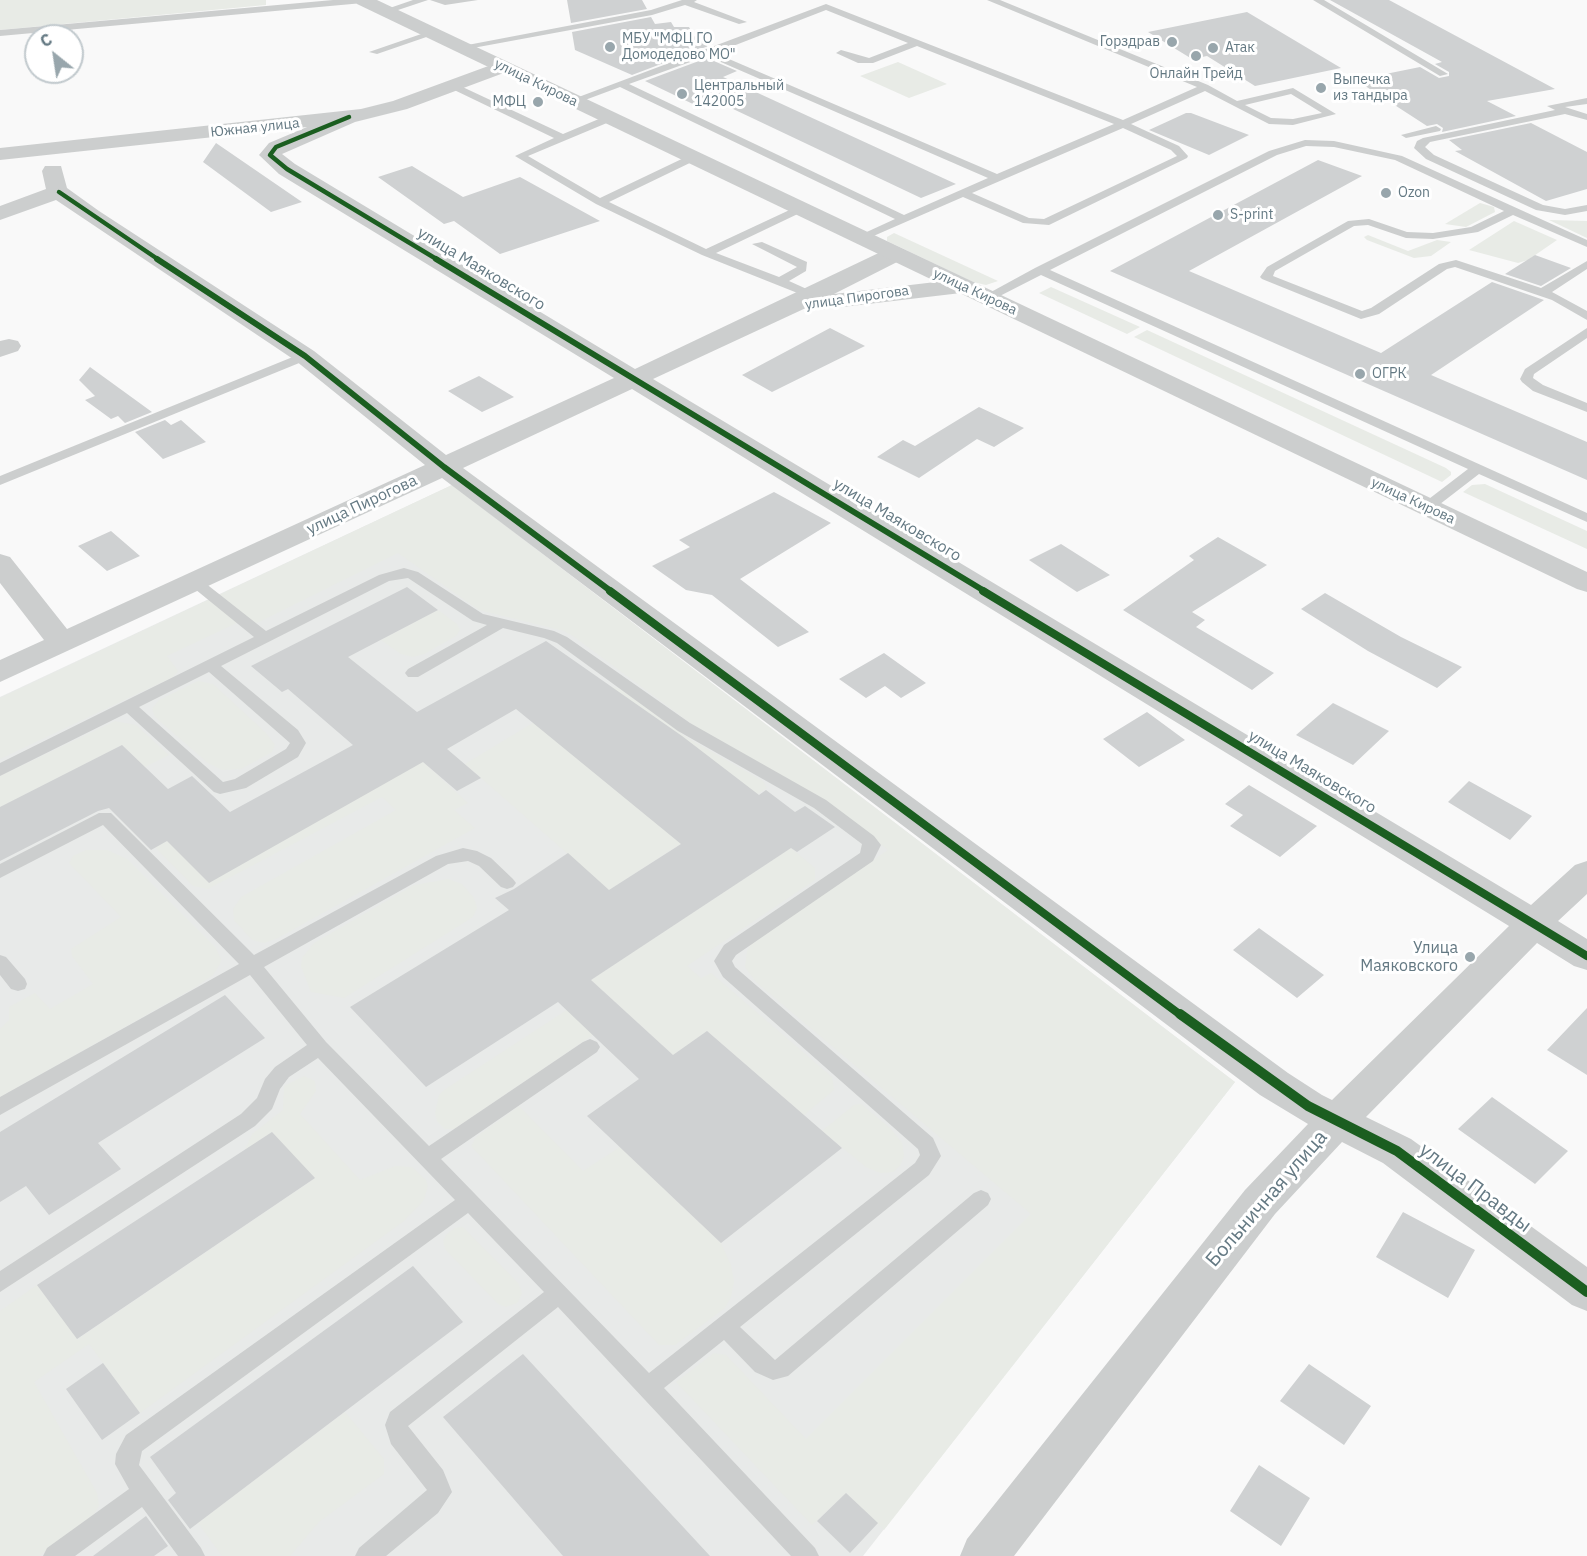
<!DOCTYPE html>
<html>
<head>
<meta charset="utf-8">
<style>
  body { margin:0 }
  #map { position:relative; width:1587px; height:1556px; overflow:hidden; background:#f9f9f9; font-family:"IBM Plex Sans",sans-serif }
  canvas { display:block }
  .north { position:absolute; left:24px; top:24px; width:60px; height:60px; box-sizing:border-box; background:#fff; border:2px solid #c1c9cd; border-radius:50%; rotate:330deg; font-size:16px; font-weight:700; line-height:24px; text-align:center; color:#647983 }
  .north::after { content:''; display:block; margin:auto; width:21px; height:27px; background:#98a6ac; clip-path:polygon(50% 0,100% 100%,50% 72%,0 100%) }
</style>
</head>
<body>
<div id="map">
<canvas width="1587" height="1556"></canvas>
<div class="north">С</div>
</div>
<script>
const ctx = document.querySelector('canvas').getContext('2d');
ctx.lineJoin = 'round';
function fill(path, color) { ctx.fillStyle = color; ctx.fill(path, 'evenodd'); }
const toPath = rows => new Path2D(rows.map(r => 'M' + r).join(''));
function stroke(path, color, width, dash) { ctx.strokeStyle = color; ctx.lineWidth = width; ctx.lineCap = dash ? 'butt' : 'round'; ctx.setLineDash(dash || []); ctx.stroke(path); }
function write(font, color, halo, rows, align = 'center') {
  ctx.font = font + ' "IBM Plex Sans",sans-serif'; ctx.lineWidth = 6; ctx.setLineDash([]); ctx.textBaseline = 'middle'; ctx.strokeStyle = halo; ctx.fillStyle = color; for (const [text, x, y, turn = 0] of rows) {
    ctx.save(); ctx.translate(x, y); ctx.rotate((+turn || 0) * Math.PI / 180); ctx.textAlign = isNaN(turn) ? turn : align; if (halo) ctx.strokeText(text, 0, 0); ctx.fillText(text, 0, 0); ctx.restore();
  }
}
fill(toPath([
  [452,485,1235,1082,863,1556,0,1556,0,697]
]), '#e8eae9');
fill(toPath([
  [0,0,266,0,266,5,0,30],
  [898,62,947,84,909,98,860,76],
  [1480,203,1494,207,1495,212,1466,227,1445,224],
  [1549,220,1587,221,1587,238],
  [1514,221,1557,240,1528,260,1518,263,1469,250],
  [894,233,998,281,986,285,973,282,887,241,887,237],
  [1368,235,1408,251,1437,240,1451,242,1431,256,1414,258,1367,240,1364,237],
  [1051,287,1140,327,1127,334,1039,293],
  [1147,330,1446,468,1451,472,1451,475,1442,482,1134,337],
  [1485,484,1587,531,1587,549,1463,492,1472,485],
  [452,485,1235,1082,884,1530,846,1493,812,1525,676,1382,714,1353,726,1355,806,1439,1031,1214,756,982,745,967,747,951,752,943,888,850,825,800,708,736,573,636,564,631,479,610,398,553,251,626,243,620,167,656,178,671,173,677,0,759,0,698],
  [438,610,457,624,460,630,456,636,424,654,413,657,401,654,381,640],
  [198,681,213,684,266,733,275,745,272,752,241,769,222,770,208,763,155,717,152,709,159,700],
  [606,686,621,689,686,737,763,781,767,788,609,890,465,764,569,701],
  [115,721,136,725,169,755,145,767,122,745,0,807,0,776],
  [423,762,468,803,454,810,475,828,278,938,264,943,252,940,234,920,233,909,241,897,396,810,382,797,208,889,193,886,155,847,167,841],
  [791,848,815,868,815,880,687,966,701,978,711,973,832,1077,834,1090,804,1115,707,1031,673,1055,591,980],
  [86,850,107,850,127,859,216,948,221,959,220,964,213,975,196,987,0,1097,0,1029,9,1020,9,1007,35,993,50,1009,93,984,72,956,71,949,121,917,69,863,73,856],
  [448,879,462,884,474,898,477,908,473,917,344,998,311,992,301,966,302,958,314,943,414,885],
  [582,1000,593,1035,454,1129,445,1129,437,1121,435,1113,439,1095,444,1090],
  [304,1076,315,1081,316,1091,300,1114,360,1180,395,1166,412,1167,426,1180,428,1186,424,1200,404,1221,140,1413,89,1344,34,1382,97,1493,99,1506,94,1514,39,1556,0,1556,0,1311,37,1285,78,1339,314,1179,272,1132,245,1150,252,1134,283,1110,284,1086],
  [861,1104,890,1128,902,1143,904,1156,901,1164,894,1172,880,1173,866,1167,822,1131,854,1105],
  [519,1106,583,1171,620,1147,721,1243,731,1265,734,1282,731,1297,725,1308,675,1345,659,1345,471,1146,476,1137],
  [463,1227,519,1284,522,1294,517,1303,506,1307,498,1304,445,1249,443,1241,447,1234,455,1228],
  [345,1412,384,1459,384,1474,319,1522,290,1556,222,1556,198,1523]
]), '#e8ebe6');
fill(toPath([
  [567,0,642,0,647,9,571,23],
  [1330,0,1389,0,1555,89,1487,101,1516,116,1442,132,1443,128,1437,124,1427,126,1356,80,1420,67,1439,78,1449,76,1449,72,1435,64,1442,62],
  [1247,12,1341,68,1255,86,1207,56,1192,59,1148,32],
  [651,17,655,24,671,22,674,27,689,27,696,39,711,45,632,75,575,50,572,32],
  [707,58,737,71,723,77,956,184,921,198,712,99,695,105,645,81],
  [1186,113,1191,113,1249,135,1209,155,1149,130],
  [1531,123,1587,152,1587,189,1546,201,1455,151,1462,150,1449,140],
  [216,143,302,202,271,212,203,162],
  [1318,160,1362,176,1189,271,1381,353,1492,282,1544,300,1431,375,1587,442,1587,480,1110,271],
  [412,166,463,197,520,177,600,221,500,254,454,221,444,224,378,177],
  [1535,255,1571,268,1541,286,1505,274],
  [830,328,865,346,772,392,742,375],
  [90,367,152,412,125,423,118,416,111,419,85,400,95,396,79,380],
  [479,376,514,397,482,412,448,391],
  [979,407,1024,428,994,447,977,439,919,478,877,457,903,440,915,446],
  [165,420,171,425,181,420,206,442,163,459,135,432],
  [774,492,831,523,740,579,809,632,778,647,712,595,686,590,652,566,690,547,679,540],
  [111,531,140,556,107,571,78,546],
  [1218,537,1267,565,1192,612,1205,620,1196,627,1274,673,1252,690,1123,610,1194,560,1189,556],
  [1061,544,1110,575,1077,592,1029,560],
  [407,587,438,610,348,657,417,712,546,641,682,736,759,795,766,790,795,812,805,806,835,827,797,852,791,848,591,980,673,1055,707,1031,842,1148,721,1243,587,1116,639,1079,558,1002,426,1087,350,1007,509,910,495,898,514,889,568,853,609,890,681,844,516,709,447,749,481,778,457,791,423,762,209,883,167,841,151,850,109,808,98,811,0,861,0,807,122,745,168,789,192,776,230,812,353,745,288,689,282,692,251,666],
  [1325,593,1401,637,1462,667,1437,688,1368,651,1301,609],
  [884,653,926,683,901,698,885,686,866,698,839,679],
  [1333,703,1389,731,1353,765,1296,735],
  [1147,712,1185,740,1139,767,1103,739],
  [1469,781,1532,816,1510,840,1448,802],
  [1249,785,1317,826,1280,857,1230,826,1243,815,1225,804],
  [1259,928,1324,975,1297,998,1233,950],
  [225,995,265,1038,98,1143,121,1169,49,1215,26,1186,0,1202,0,1132],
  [1587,1008,1587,1075,1547,1050],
  [1492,1097,1568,1151,1535,1184,1458,1129],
  [272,1132,315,1178,77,1339,37,1285],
  [1403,1212,1475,1250,1448,1298,1376,1257],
  [413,1266,463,1322,190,1529,168,1500,176,1493,150,1457],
  [523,1354,710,1556,563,1556,443,1417],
  [103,1363,140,1413,102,1440,66,1389],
  [1309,1364,1371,1406,1344,1445,1280,1401],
  [1259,1465,1310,1498,1281,1546,1230,1511],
  [846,1493,878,1523,850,1553,817,1521],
  [146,1516,168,1546,154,1556,93,1556]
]), '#cfd1d2');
fill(toPath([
  [333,0,368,0,363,3,0,36,0,30,333,0],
  [413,0,428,0,386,14,381,11,413,0],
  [430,0,478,0,445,5,430,0],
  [682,0,697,0,694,2,747,22,739,24,685,5,652,15,462,50,457,47,651,10,682,0],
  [987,0,1000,0,1208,85,1237,101,1293,88,1336,114,1293,125,1269,124,1205,91,1131,124,1179,146,1188,156,1187,158,1049,225,1023,223,963,197,862,241,856,238,858,236,895,219,620,87,577,103,568,101,826,4,1123,120,1197,87,987,0],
  [826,10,908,43,869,58,841,50,836,53,858,63,873,63,917,46,1114,124,997,174,715,53,826,10],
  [707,56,988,178,904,215,629,84,707,56],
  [1291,94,1322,113,1293,119,1271,118,1245,105,1291,94],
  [1123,128,1171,150,1177,156,1044,219,1029,218,972,193,1123,128],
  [1313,0,1324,0,1448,74,1440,76,1313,0],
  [430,31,438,33,377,54,369,52,430,31],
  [448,83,454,83,563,134,606,116,614,116,614,120,528,156,600,198,688,156,696,156,696,160,609,202,706,249,796,207,804,207,804,211,716,253,779,277,797,267,752,244,762,242,807,262,806,271,789,281,820,295,810,298,702,255,596,204,515,156,554,138,448,87,448,83],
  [1587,98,1587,104,1565,107,1587,114,1587,120,1565,114,1430,142,1425,147,1434,155,1543,205,1565,209,1587,205,1587,211,1565,215,1536,210,1426,159,1414,148,1417,141,1423,138,1555,110,1547,106,1587,98],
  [1436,126,1441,129,1440,131,1406,138,1401,135,1436,126],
  [1305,140,1334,141,1402,156,1587,240,1587,247,1513,215,1478,232,1433,239,1406,238,1368,225,1354,226,1275,271,1273,276,1362,311,1371,308,1439,264,1456,260,1541,288,1587,261,1587,269,1552,292,1587,311,1587,320,1552,300,1455,267,1447,269,1379,314,1361,319,1262,279,1260,277,1267,267,1348,221,1369,219,1407,232,1433,233,1471,227,1504,211,1395,160,1334,147,1306,146,1277,155,1050,270,1587,513,1587,522,1479,474,1431,511,1421,511,1421,505,1468,469,1041,275,990,301,980,298,1035,268,1269,151,1305,140],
  [1587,328,1587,338,1534,374,1533,378,1543,385,1587,403,1587,412,1533,391,1522,382,1520,379,1525,369,1587,328],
  [305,352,309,353,309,359,0,485,0,476,305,352],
  [404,568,418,572,483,614,554,631,567,637,690,723,826,800,874,836,881,845,873,861,736,955,732,961,735,967,933,1138,941,1156,929,1175,740,1327,775,1360,974,1193,981,1190,988,1193,991,1199,988,1205,788,1376,773,1380,755,1372,724,1340,664,1388,815,1548,819,1556,791,1556,558,1307,408,1426,443,1470,452,1492,438,1513,386,1556,355,1556,359,1548,427,1490,391,1444,385,1425,390,1412,544,1292,468,1213,142,1451,139,1465,201,1548,205,1556,178,1556,142,1507,75,1556,43,1556,47,1548,129,1489,115,1464,116,1454,126,1435,455,1200,318,1058,289,1077,280,1089,272,1109,255,1126,0,1292,0,1271,241,1114,257,1098,265,1079,275,1067,307,1045,250,975,0,1115,0,1097,239,964,103,825,0,878,0,864,99,813,111,813,254,955,436,856,463,848,477,851,491,858,513,879,516,883,513,887,507,889,501,887,479,866,468,861,448,864,264,967,326,1042,429,1146,583,1042,590,1039,597,1042,600,1047,597,1052,441,1159,649,1373,915,1163,920,1155,918,1149,723,977,714,961,724,945,860,853,862,844,814,808,678,731,557,643,544,638,503,628,418,677,408,677,405,673,408,669,487,625,473,621,408,578,389,581,221,666,298,730,306,743,298,757,246,788,220,794,214,792,127,713,0,776,0,763,254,637,190,585,188,582,190,579,200,579,266,631,379,575,404,568],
  [209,672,290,743,286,749,235,779,223,782,139,707,209,672],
  [0,955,6,957,25,979,27,984,25,989,18,991,11,989,0,975,0,955]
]), '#cccece');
fill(toPath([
  [502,61,512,67,509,71,407,109,355,122,282,154,295,164,635,369,887,249,903,249,906,254,903,259,834,294,961,279,969,281,973,286,969,291,961,293,817,310,808,307,653,379,1531,905,1575,865,1587,861,1587,894,1558,921,1587,939,1587,970,1574,966,1537,943,1366,1117,1411,1139,1587,1267,1587,1311,1572,1305,1383,1163,1342,1142,1275,1214,1014,1556,960,1556,967,1539,1245,1190,1308,1124,1260,1095,442,478,0,682,0,660,44,640,0,583,0,554,10,557,67,629,425,465,296,361,56,200,0,220,0,206,46,189,42,171,45,166,61,166,67,188,99,211,314,351,446,455,614,378,279,174,259,155,269,143,307,127,0,160,0,148,361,109,393,101,502,61],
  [632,389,1509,926,1332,1100,1322,1095,1288,1073,463,468,632,389],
  [9,339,18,341,21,346,18,351,0,357,0,341,9,339]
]), '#cccece');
fill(toPath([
  [354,0,377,0,1587,572,1587,592,1577,589,357,4,354,0]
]), '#cccece');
stroke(toPath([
  [349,117,276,147,270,155,287,169,438,260],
  [59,192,159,260]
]), '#1b5e20', 4.5);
stroke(toPath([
  [157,259,305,356,444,467,612,592],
  [436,259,986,592]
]), '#1b5e20', 6);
stroke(toPath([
  [610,591,1182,1016],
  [983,591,1587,956]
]), '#1b5e20', 8);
stroke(toPath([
  [1180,1014,1308,1106,1397,1151,1587,1292]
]), '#1b5e20', 10);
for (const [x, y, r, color] of [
  [1172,42,6,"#98a6ac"],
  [610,47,6,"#98a6ac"],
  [1213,48,6,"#98a6ac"],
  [1196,56,6,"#98a6ac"],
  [1321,88,6,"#98a6ac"],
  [682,94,6,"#98a6ac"],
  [538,102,6,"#98a6ac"],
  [1386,193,6,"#98a6ac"],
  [1218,215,6,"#98a6ac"],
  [1360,374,6,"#98a6ac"],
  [1470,957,6,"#98a6ac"]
]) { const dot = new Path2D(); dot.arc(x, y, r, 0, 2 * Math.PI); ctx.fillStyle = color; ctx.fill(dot); stroke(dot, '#fff', 2); }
write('14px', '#647983', '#fff', [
  ["МБУ \"МФЦ ГО",622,39],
  ["Домодедово МО\"",622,55],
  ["Горздрав",1160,42,"right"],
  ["Атак",1225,48],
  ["Онлайн Трейд",1196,74,"center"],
  ["Выпечка",1333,80],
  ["из тандыра",1333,96],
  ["Центральный",694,86],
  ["142005",694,102],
  ["МФЦ",526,102,"right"],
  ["Ozon",1398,193],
  ["S-print",1230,215],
  ["ОГРК",1372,374]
], 'left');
write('14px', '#647983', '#fff', [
  ["улица Кирова",536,83,26],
  ["Южная улица",255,128,-6],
  ["улица Кирова",975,292,25],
  ["улица Пирогова",857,298,-8],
  ["улица Кирова",1413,501,25]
]);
write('16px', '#647983', '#fff', [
  ["улица Маяковского",481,269,31],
  ["улица Пирогова",362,505,-25],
  ["улица Маяковского",897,520,31],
  ["улица Маяковского",1312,772,31]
]);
write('16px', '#647983', '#fff', [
  ["Улица",1458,948],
  ["Маяковского",1458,966]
], 'right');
write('20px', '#647983', '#fff', [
  ["улица Правды",1475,1188,37],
  ["Больничная улица",1267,1199,-49]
]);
</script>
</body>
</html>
